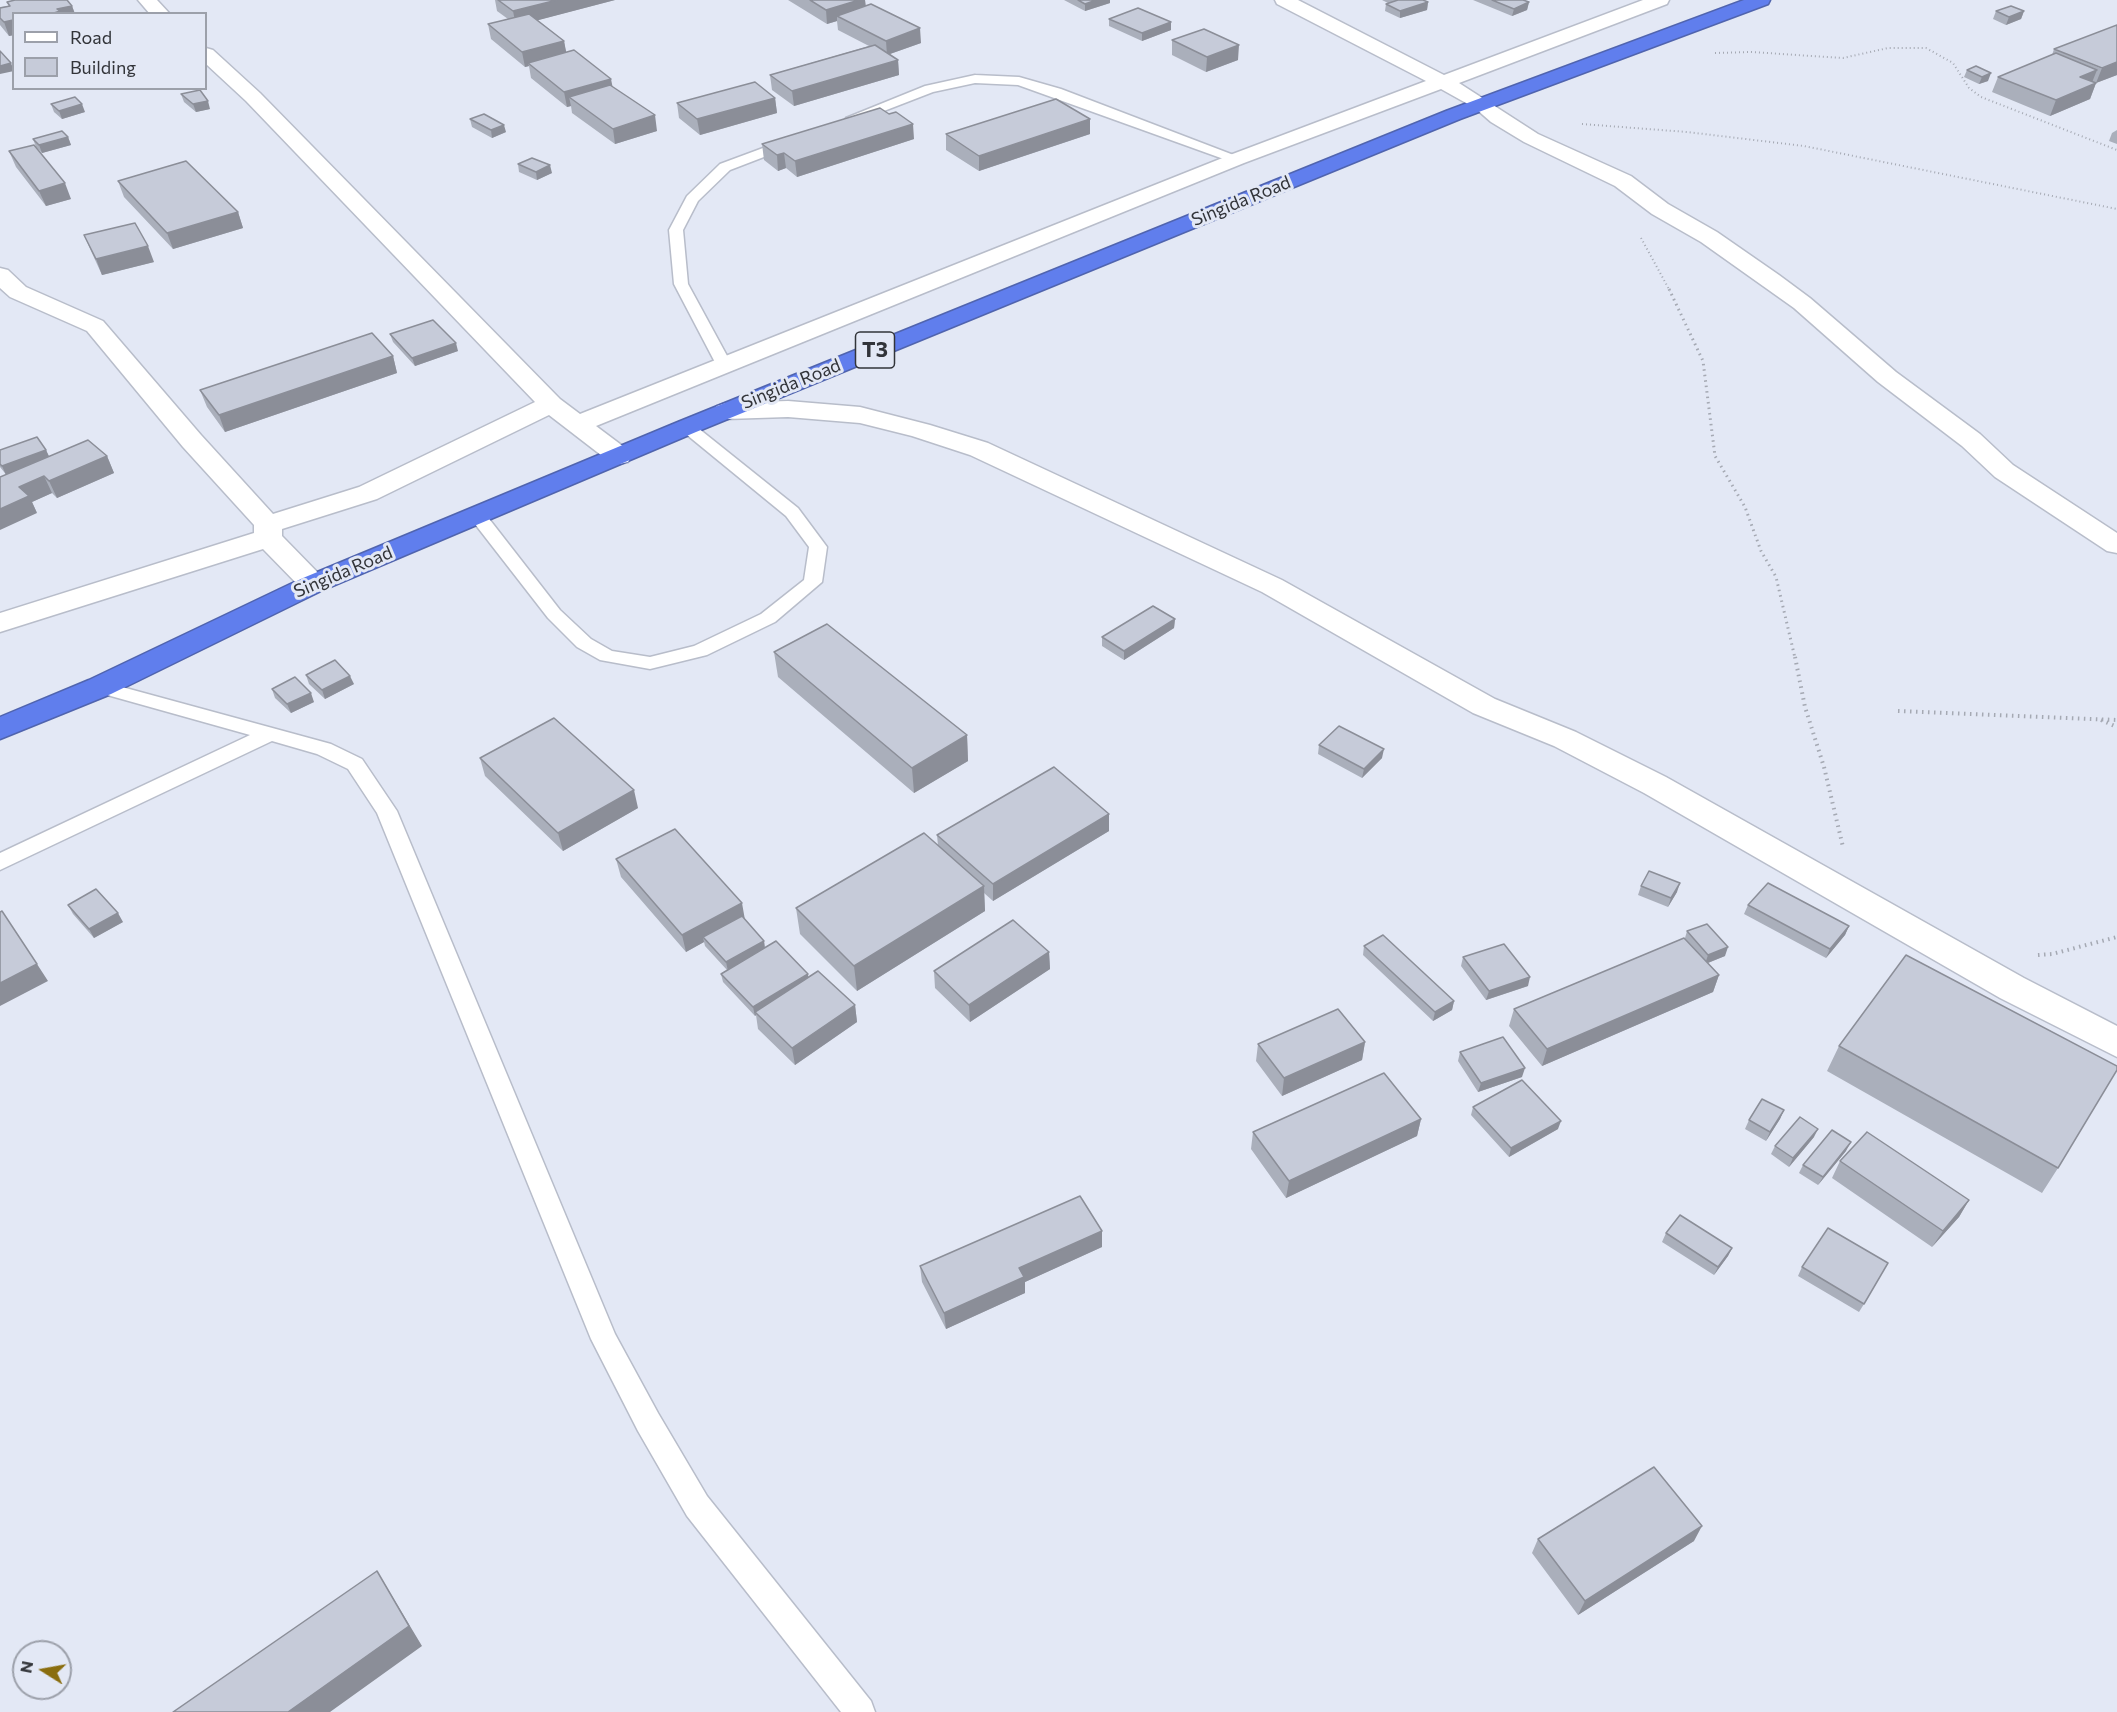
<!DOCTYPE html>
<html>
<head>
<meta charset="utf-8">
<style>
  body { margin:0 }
  #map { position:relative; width:2117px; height:1712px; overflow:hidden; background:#e3e8f5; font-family:Commissioner,sans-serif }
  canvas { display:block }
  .legend { position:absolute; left:12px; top:12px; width:195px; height:78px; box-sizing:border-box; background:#e3e8f5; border:2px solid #9ca0aa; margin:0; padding:8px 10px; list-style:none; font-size:18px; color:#323439 }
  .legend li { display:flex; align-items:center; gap:12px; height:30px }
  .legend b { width:30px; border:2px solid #9ca0aa }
  .north { position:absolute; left:12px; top:1640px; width:60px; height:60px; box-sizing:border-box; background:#e3e8f5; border:2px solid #9ca0aa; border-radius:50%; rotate:281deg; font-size:16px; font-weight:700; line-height:24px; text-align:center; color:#323439 }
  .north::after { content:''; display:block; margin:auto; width:21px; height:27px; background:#8a6d0e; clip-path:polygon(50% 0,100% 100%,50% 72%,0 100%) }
</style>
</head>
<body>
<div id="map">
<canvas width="2117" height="1712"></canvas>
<ul class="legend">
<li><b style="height:8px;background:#fff"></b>Road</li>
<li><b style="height:16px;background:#c6cbd9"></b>Building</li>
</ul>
<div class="north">N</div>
</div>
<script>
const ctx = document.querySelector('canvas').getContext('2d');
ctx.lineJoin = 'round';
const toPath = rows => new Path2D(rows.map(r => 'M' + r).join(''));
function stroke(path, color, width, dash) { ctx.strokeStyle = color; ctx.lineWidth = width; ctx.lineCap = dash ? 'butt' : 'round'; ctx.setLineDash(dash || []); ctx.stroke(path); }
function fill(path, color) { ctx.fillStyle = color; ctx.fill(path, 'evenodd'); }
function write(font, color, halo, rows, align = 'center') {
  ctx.font = font + ' Commissioner,sans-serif'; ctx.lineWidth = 6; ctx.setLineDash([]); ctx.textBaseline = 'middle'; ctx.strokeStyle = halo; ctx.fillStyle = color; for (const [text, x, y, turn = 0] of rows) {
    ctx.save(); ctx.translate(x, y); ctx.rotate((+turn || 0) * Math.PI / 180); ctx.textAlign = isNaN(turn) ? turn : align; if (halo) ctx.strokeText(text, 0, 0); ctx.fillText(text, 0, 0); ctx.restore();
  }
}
const lane = toPath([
  [975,75,1019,77,1061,89,1244,159,1237,163,1232,162,1018,85,975,83,933,92,858,121,853,122,846,118,925,86,975,75],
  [790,138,795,139,795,145,730,170,698,201,683,230,688,284,732,365,730,368,718,368,674,284,669,230,687,196,720,164,790,138],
  [687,422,693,424,798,508,827,547,822,582,775,622,707,655,650,669,600,660,577,647,548,618,468,515,471,511,483,511,560,610,591,639,612,651,650,657,694,646,761,614,804,580,809,547,786,516,681,430,679,427,687,422],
  [100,681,331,744,362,759,397,811,615,1334,658,1413,707,1496,871,1701,875,1712,841,1712,687,1516,638,1431,591,1339,377,813,348,769,317,754,272,741,0,870,0,853,250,735,93,691,90,687,93,683,100,681]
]);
const street = toPath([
  [138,0,157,0,170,14,150,14,138,0],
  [1275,0,1298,0,1444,75,1643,0,1669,0,1667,4,1459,83,1538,134,1631,176,1668,204,1717,232,1779,275,1810,298,1896,372,1980,434,2013,465,2117,533,2117,553,2107,551,1995,477,1962,446,1878,382,1794,308,1701,242,1652,214,1615,186,1524,142,1491,122,1475,108,1441,89,1244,163,596,426,628,450,632,456,628,462,619,464,610,462,549,415,377,499,282,529,282,536,323,578,327,584,323,590,313,593,303,590,263,549,0,632,0,613,254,533,254,525,183,447,87,331,10,297,0,288,0,268,8,270,26,287,103,321,201,435,273,514,359,487,535,402,246,101,206,64,206,48,213,50,260,93,560,399,580,414,1230,155,1426,81,1277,4,1275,0],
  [788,401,860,407,930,425,988,443,1282,580,1495,699,1576,732,1666,777,2024,978,2117,1026,2117,1057,2000,998,1644,793,1554,746,1473,713,1262,592,970,455,912,436,860,423,788,417,726,419,717,416,713,411,717,406,726,403,788,401]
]);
const highway = toPath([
  [1744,0,1770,0,1768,4,1460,119,696,432,323,590,111,694,0,739,0,717,89,680,303,578,678,422,1446,111,1744,0]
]);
stroke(lane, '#b8bdca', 3);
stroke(street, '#b8bdca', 3);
stroke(highway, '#5064ae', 3);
stroke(toPath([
  [1715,53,1751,52,1843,58,1888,48,1926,48,1953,63,1969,88,1981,97,2117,150],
  [1582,124,1687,132,1804,146,2117,209],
  [1641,238,1670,291]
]), '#a5a9b3', 2, [1, 3]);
stroke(toPath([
  [1669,289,1703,361,1715,456,1745,507,1761,551,1776,577,1795,658]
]), '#a5a9b3', 3, [1.5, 4]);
stroke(toPath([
  [1795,657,1805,707,1824,767,1843,847],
  [1898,711,2117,720],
  [2101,720,2117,727],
  [2038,955,2052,954,2117,937]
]), '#a5a9b3', 4, [1.5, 4.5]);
fill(lane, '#fff');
fill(street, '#fff');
fill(highway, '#607eed');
fill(toPath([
  [495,0,615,0,538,20,564,41,566,53,612,86,657,131,615,144,572,113,571,106,567,107,531,78,529,66,525,67,491,39,488,24,508,19,497,11],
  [788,0,865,0,866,6,921,43,890,54,898,60,899,75,794,106,772,90,770,75,869,46,838,30,837,21,827,24],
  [1064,0,1110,0,1110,3,1085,11],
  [1382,0,1423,0,1428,2,1427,10,1400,18,1385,11,1386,4,1388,3],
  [1473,0,1524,0,1529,2,1527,10,1512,16],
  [7,2,72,6,75,14,14,14,14,35,9,36,0,25,0,7,9,6],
  [1996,11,2024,11,2021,19,2006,25,1993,19],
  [1109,19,1171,30,1142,41,1109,26],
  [1172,40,1238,60,1206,72,1172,55],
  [2054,49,2117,75,2096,83,2090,99,2050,116,1992,92,1998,77,2052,55],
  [1976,66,1988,81,1979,84,1964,77,1967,70],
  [181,94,210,109,196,112,184,102],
  [775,98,777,113,700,135,679,118,677,103],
  [51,104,85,112,62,119,54,112],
  [470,119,506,132,492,138,472,127],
  [1090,119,1090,134,979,171,946,150,946,134],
  [2117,130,2117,144,2109,141,2112,133],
  [68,137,71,145,42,153,36,147,33,139],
  [914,139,797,177,786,168,778,171,764,160,762,144],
  [9,151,71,199,46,206,16,167],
  [518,164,552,173,537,180,519,172],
  [118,181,238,212,243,228,173,249,124,197],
  [84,235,154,262,102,275,91,251],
  [390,334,458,351,415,366,393,342],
  [393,356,397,373,225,432,207,407,200,390],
  [0,450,46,450,49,456,107,456,114,473,57,498,52,493,32,502,37,513,0,467],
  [1175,619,1174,628,1124,660,1102,646,1102,637],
  [774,652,967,735,968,761,914,793,778,677],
  [306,675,354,684,325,699,309,684],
  [272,689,314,702,291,713,275,698],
  [1319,745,1382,758,1362,778,1318,754],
  [480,758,638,808,563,851,485,776],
  [1109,831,993,901,984,893,985,911,857,991,800,934,796,908,938,846,937,835],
  [616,859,745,919,764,941,765,948,808,978,855,1005,857,1022,795,1065,758,1029,756,1015,755,1016,723,982,721,974,727,970,705,946,704,942,686,952,621,877],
  [1641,886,1677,892,1668,907,1638,895],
  [68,905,123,922,94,938,73,914],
  [1748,905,1849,926,1845,935,1826,958,1744,914],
  [1687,931,1725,956,1708,963,1719,975,1713,992,1542,1066,1509,1026,1514,1009,1685,938],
  [1364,946,1454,1001,1452,1010,1433,1021,1363,955],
  [1049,952,1050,969,970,1022,935,988,934,971],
  [1463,957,1528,986,1486,1000,1461,966],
  [1365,1042,1362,1060,1282,1096,1256,1061,1258,1044],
  [1839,1046,2058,1168,2042,1193,1827,1071],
  [1460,1052,1522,1077,1478,1092,1458,1061],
  [1473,1107,1558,1129,1509,1157,1471,1115],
  [1784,1110,1780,1119,1766,1141,1745,1129,1749,1120],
  [1421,1119,1417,1136,1286,1198,1251,1149,1253,1132],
  [1814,1137,1789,1167,1771,1154,1775,1146],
  [1846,1151,1818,1185,1799,1173,1803,1165],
  [1840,1161,1969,1200,1959,1217,1932,1247,1832,1178],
  [1666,1233,1732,1248,1728,1256,1714,1275,1662,1242],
  [1102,1247,1025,1282,1025,1293,946,1329,922,1282,920,1266],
  [1802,1267,1864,1304,1859,1312,1798,1276],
  [1538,1539,1694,1541,1578,1615,1532,1553]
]), '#aaafbb');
fill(toPath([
  [557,0,615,0,516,26,513,11],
  [859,0,865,0,866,13,837,16,837,21,827,24,826,10],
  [1096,0,1110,0,1110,3,1085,11,1085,4],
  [1428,2,1427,10,1400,18,1400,11],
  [1529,2,1527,10,1512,16,1514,9],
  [72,6,75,14,51,14,57,9],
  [2024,11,2021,19,2006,25,2009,17],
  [13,20,14,35,9,36,4,22],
  [1171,22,1171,30,1142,41,1142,33],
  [920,28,921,43,887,55,886,41],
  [564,41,567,56,528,63,529,66,525,67,522,52],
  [1239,45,1238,60,1206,72,1207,57],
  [898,60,899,75,794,106,792,91],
  [2117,62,2117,75,2096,83,2102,68],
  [11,63,14,71,0,74,0,66],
  [2097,70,2091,85,2080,77],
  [1991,73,1988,81,1979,84,1982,77],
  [611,79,614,94,569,97,571,106,567,107,564,92],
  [2096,83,2090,99,2050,116,2056,100],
  [775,98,777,113,700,135,697,119],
  [208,101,210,109,196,112,193,104],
  [82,104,85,112,62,119,59,111],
  [655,115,657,131,615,144,613,129],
  [1090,119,1090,134,979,171,979,156],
  [913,124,914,139,797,177,795,161],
  [504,125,506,132,492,138,491,130],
  [68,137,71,145,42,153,39,145],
  [784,153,786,168,778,171,777,155],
  [550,165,552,173,537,180,536,172],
  [65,183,71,199,46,206,39,191],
  [238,212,243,228,173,249,167,233],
  [148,246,154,262,102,275,96,259],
  [456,343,458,351,415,366,412,358],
  [393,356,397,373,225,432,219,415],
  [46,450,50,459,6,475,2,466],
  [107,456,114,473,57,498,49,481],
  [44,476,52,493,32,502,37,513,0,530,0,509,19,487],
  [1175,619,1174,628,1124,660,1124,651],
  [350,676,354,684,325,699,322,690],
  [311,693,314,702,291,713,287,704],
  [967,735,968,761,914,793,912,768],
  [1384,749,1382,758,1362,778,1364,769],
  [634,790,638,808,563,851,558,833],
  [1109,814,1109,831,993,901,993,884],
  [1680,883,1677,892,1668,907,1671,898],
  [984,886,985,911,857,991,854,966],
  [742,903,745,920,703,937,704,942,686,952,682,935],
  [118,913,123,922,94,938,89,929],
  [1849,926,1845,935,1826,958,1830,949],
  [764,941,765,950,728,971,726,962],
  [1728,947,1725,956,1705,964,1708,955],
  [1049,952,1050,969,970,1022,969,1005],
  [37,964,48,981,0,1006,0,983],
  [808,974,809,983,755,1012,756,1015,755,1016,753,1007],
  [1719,975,1713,992,1542,1066,1547,1049],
  [1530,977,1528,986,1486,1000,1489,991],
  [1454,1001,1452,1010,1433,1021,1435,1012],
  [855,1005,857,1022,795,1065,792,1048],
  [1365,1042,1362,1060,1282,1096,1284,1078],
  [1525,1068,1522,1077,1478,1092,1481,1083],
  [1784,1110,1780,1119,1766,1141,1770,1132],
  [1421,1119,1417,1136,1286,1198,1289,1181],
  [1561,1121,1558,1129,1509,1157,1511,1148],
  [1818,1129,1814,1137,1789,1167,1793,1158],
  [1851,1142,1846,1151,1818,1185,1823,1177],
  [1969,1200,1959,1217,1932,1247,1943,1231],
  [1102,1231,1102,1247,1025,1282,1025,1293,946,1329,944,1313,1019,1268],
  [1732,1248,1728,1256,1714,1275,1718,1267],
  [1702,1526,1694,1541,1578,1615,1585,1601],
  [377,1571,422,1646,330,1712,288,1712]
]), '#8b8e98');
const building = toPath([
  [15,0,67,0,72,6,57,9,60,11,51,14,14,14,14,21,13,20,4,22,0,18,0,8,10,6,7,2,15,0],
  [498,0,557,0,513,11,498,0],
  [810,0,859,0,826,10,810,0],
  [1078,0,1096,0,1085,4,1078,0],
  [1398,0,1423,0,1428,2,1400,11,1386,4,1398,0],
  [1492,0,1523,0,1529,2,1514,9,1492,0],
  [871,4,920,28,886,41,837,16,871,4],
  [2011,6,2024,11,2009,17,1996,11,2011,6],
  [1138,8,1171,22,1142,33,1109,19,1138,8],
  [529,14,564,41,522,52,488,24,529,14],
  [2117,25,2117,62,2102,68,2054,49,2117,25],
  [1204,29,1239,45,1207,57,1172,40,1204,29],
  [875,45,898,60,792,91,770,75,875,45],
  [574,50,611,79,564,92,528,63,574,50],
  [0,51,11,63,0,66,0,51],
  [2056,53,2097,70,2080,77,2096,83,2056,100,1998,77,2056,53],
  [1976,66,1991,73,1982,77,1967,70,1976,66],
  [755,82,775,98,697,119,677,103,755,82],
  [610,85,655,115,613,129,569,97,610,85],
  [200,90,208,101,193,104,181,94,200,90],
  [75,97,82,104,59,111,51,104,75,97],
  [1056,99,1090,119,979,156,946,134,1056,99],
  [880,108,889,114,896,112,913,124,795,161,784,153,777,155,762,144,880,108],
  [484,114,504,125,491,130,470,119,484,114],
  [62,131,68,137,39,145,33,139,62,131],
  [34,145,65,183,39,191,9,151,34,145],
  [532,158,550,165,536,172,518,164,532,158],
  [186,161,238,212,167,233,118,181,186,161],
  [135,223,148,246,96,259,84,235,135,223],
  [433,320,456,343,412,358,390,334,433,320],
  [372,333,393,356,219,415,200,390,372,333],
  [37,437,46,450,2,466,0,464,0,450,37,437],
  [88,440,107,456,49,481,44,476,19,487,29,496,0,509,0,477,88,440],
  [1153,606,1175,619,1124,651,1102,637,1153,606],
  [827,624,967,735,912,768,774,652,827,624],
  [335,660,350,676,322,690,306,675,335,660],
  [295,677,311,693,287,704,272,689,295,677],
  [554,718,634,790,558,833,480,758,554,718],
  [1339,726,1384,749,1364,769,1319,745,1339,726],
  [1054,767,1109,814,993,884,937,835,1054,767],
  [675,829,742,903,682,935,616,859,675,829],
  [924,833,984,886,854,966,796,908,924,833],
  [1649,871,1680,883,1671,898,1641,886,1649,871],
  [1768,883,1849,926,1830,949,1748,905,1768,883],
  [96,889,118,913,89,929,68,905,96,889],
  [2,911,37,964,0,983,0,912,2,911],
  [742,916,764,941,726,962,703,937,742,916],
  [1013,920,1049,952,969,1005,934,971,1013,920],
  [1707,924,1728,947,1708,955,1687,931,1707,924],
  [1383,935,1454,1001,1435,1012,1364,946,1383,935],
  [1684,938,1719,975,1547,1049,1514,1009,1684,938],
  [776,941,808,974,753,1007,721,974,776,941],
  [1504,944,1530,977,1489,991,1463,957,1504,944],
  [1906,955,2117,1066,2117,1070,2058,1168,1839,1046,1906,955],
  [818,971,855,1005,792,1048,755,1012,818,971],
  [1338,1009,1365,1042,1284,1078,1258,1044,1338,1009],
  [1503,1037,1525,1068,1481,1083,1460,1052,1503,1037],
  [1384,1073,1421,1119,1289,1181,1253,1132,1384,1073],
  [1522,1080,1561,1121,1511,1148,1473,1107,1522,1080],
  [1762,1099,1784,1110,1770,1132,1749,1120,1762,1099],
  [1800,1117,1818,1129,1793,1158,1775,1146,1800,1117],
  [1832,1130,1851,1142,1823,1177,1803,1165,1832,1130],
  [1867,1132,1969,1200,1943,1231,1840,1161,1867,1132],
  [1080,1196,1102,1231,1019,1268,1024,1277,944,1313,920,1266,1080,1196],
  [1680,1215,1732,1248,1718,1267,1666,1233,1680,1215],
  [1828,1228,1888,1263,1864,1304,1802,1267,1828,1228],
  [1654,1467,1702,1526,1585,1601,1538,1539,1654,1467],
  [377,1571,409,1626,288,1712,173,1712,377,1571]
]);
fill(building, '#c6cbd9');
stroke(building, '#8b8e98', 1.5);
write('18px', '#323439', '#e3e8f5', [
  ["Singida Road",1241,201,-22],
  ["Singida Road",791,384,-22],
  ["Singida Road",343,572,-23]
]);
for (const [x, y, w] of [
  [875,350,39]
]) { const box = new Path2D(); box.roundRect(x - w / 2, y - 18, w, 36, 4.5); ctx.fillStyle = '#e3e8f5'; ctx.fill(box); stroke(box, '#323439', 1.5); }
write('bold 21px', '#323439', null, [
  ["T3",875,350]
]);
</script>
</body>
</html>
